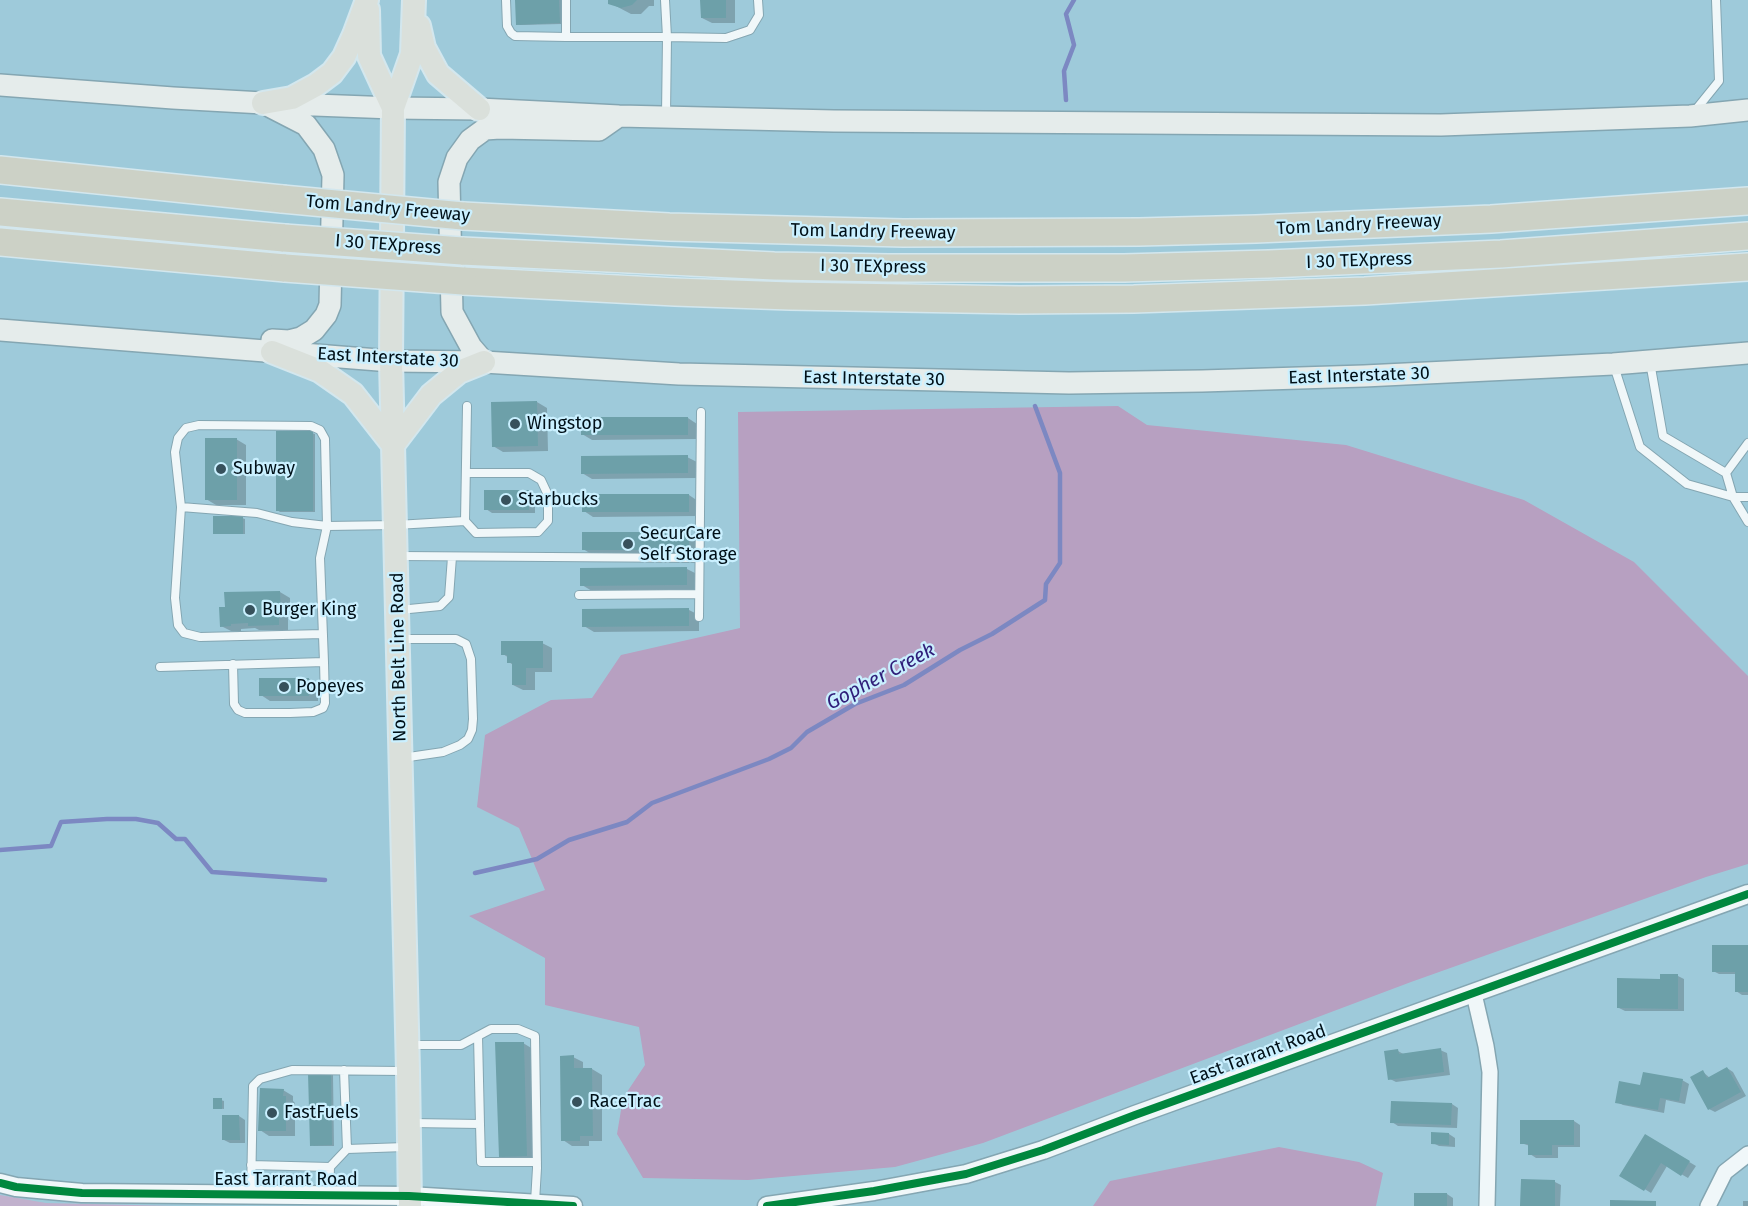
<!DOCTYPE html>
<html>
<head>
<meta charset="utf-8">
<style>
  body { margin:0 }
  canvas { display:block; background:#9ecada }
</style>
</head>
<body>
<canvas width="1748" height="1206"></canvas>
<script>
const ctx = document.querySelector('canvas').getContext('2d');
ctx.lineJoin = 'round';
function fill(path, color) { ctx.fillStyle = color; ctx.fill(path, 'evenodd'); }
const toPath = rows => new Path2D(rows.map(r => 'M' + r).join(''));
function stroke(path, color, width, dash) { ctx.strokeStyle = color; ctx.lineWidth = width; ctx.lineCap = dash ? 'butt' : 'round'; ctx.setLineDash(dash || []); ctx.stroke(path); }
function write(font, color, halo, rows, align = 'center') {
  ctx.font = font + ' "Fira Sans",sans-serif'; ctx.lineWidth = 4.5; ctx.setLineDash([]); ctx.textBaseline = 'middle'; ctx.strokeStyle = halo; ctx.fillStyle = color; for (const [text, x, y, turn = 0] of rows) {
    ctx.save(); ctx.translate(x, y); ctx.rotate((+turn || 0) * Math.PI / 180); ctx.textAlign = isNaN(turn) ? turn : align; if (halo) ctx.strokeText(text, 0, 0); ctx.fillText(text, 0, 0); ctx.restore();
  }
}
fill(toPath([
  [0,1195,46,1203,176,1206,0,1206]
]), '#c1b1cd');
fill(toPath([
  [1118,406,1147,425,1346,445,1524,500,1634,562,1748,676,1748,864,1706,877,1411,982,983,1143,895,1167,748,1180,643,1178,617,1134,623,1098,645,1065,639,1027,545,1005,545,958,469,916,545,890,519,828,477,807,485,735,551,700,592,698,621,655,740,628,738,412],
  [1279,1147,1359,1162,1383,1173,1376,1206,1093,1206,1110,1181]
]), '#b7a0c1');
fill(toPath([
  [516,0,561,0,562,24,520,25,517,24],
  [609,0,654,0,654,6,649,6,641,14,631,14,610,3],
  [702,0,735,0,735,23,712,23,702,18],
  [537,402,547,408,548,451,503,452,493,446],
  [688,418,697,424,697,439,592,440,582,434],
  [312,433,315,434,315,512,280,512,277,510],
  [236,439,246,445,246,505,216,505,206,499],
  [687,457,697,462,697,478,592,479,582,473],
  [528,491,535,495,535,513,492,513,486,509],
  [689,495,698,501,698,516,593,517,584,511],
  [242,518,245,519,245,534,217,534,214,533],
  [689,533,698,539,698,555,593,555,583,549],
  [687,569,697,574,697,590,592,591,582,585],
  [280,592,290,598,290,618,288,618,288,630,259,630,255,628,241,629,241,631,231,631,221,626,226,608],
  [689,610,699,615,699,631,594,632,584,626],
  [542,643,552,648,552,672,535,672,535,690,523,690,513,685,513,665,509,662,509,658,503,654],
  [309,679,318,685,318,701,270,701,261,695],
  [1748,947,1748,995,1742,995,1736,991,1736,974,1719,974,1713,971],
  [1678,976,1684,979,1684,1011,1625,1011,1619,1008,1661,980],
  [523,1043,533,1049,537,1160,510,1161,500,1156],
  [1440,1050,1447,1053,1450,1075,1396,1082,1390,1079,1398,1051,1405,1055],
  [573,1057,583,1062,583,1069,592,1069,602,1075,602,1141,589,1141,589,1146,572,1146,563,1140],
  [1727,1068,1733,1072,1746,1096,1715,1112,1709,1109,1703,1072,1710,1078],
  [330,1074,333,1075,334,1146,314,1146,312,1145],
  [1682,1080,1689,1084,1685,1104,1666,1100,1664,1113,1623,1105,1617,1102,1641,1087],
  [283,1090,293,1096,293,1101,295,1103,295,1136,269,1136,260,1130],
  [221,1100,224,1101,224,1109,214,1108],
  [1452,1104,1458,1108,1457,1128,1398,1126,1392,1122],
  [224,1116,239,1116,245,1120,245,1143,230,1143,224,1140],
  [1574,1121,1580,1125,1580,1147,1558,1147,1558,1158,1536,1158,1530,1154,1530,1146,1521,1143],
  [1449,1134,1455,1138,1455,1147,1439,1146,1433,1143],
  [1646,1136,1696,1166,1688,1178,1667,1166,1651,1193,1622,1175],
  [1555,1182,1561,1185,1560,1206,1522,1206],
  [1447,1194,1453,1198,1453,1206,1415,1206],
  [1743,1201,1748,1201,1748,1206,1743,1206]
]), '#0003');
stroke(toPath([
  [1066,100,1064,71,1074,45,1066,14,1074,0],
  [0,850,51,846,61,822,107,819,136,819,158,823,176,839,185,839,212,872,325,880],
  [475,873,537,859,569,840,627,822,652,803,769,759,791,748,807,732,855,704,904,685,960,650,992,634,1045,600,1046,584,1060,563,1060,473,1035,406]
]), '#7c88c2', 4.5);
fill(toPath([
  [515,0,559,0,560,23,516,25],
  [608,0,637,0,632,5,621,8,608,4],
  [700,0,726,0,726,18,701,18],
  [537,401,538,446,492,447,491,402],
  [581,417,688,417,688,435,581,435],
  [276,431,313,431,313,511,276,511],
  [205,438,237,438,237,500,205,500],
  [688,455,688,473,581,474,581,456],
  [484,490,529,490,529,510,484,510],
  [582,494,689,494,689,512,582,512],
  [213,516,243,516,243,534,213,534],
  [582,532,689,532,689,550,582,550],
  [687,567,687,585,580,586,580,568],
  [280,591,281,613,279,613,279,625,248,626,248,623,231,624,231,626,220,627,219,607,225,607,224,592],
  [689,608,689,626,582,627,582,609],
  [501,641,543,641,543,668,526,668,526,685,512,685,512,663,507,663,507,655,501,655],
  [259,678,309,678,309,696,259,696],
  [1712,945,1748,945,1748,992,1735,992,1735,972,1712,972],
  [1660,974,1678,974,1678,1009,1617,1008,1617,978,1660,979],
  [495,1042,524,1042,527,1156,499,1157],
  [1441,1048,1444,1072,1388,1080,1384,1051,1398,1049,1399,1054],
  [574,1055,574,1068,592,1068,593,1136,580,1136,580,1141,561,1141,560,1056],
  [1727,1067,1741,1092,1708,1110,1690,1077,1703,1070,1707,1078],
  [331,1072,332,1145,310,1146,308,1073],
  [1643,1072,1683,1079,1679,1101,1660,1098,1658,1110,1615,1103,1619,1081,1640,1085],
  [260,1088,284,1089,283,1096,286,1096,286,1131,258,1131],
  [213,1098,222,1098,222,1109,213,1109],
  [1391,1101,1452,1103,1451,1125,1390,1123],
  [222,1115,239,1115,240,1140,222,1140],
  [1520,1120,1574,1120,1574,1145,1552,1145,1552,1155,1528,1155,1528,1144,1520,1144],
  [1431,1132,1449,1133,1449,1145,1431,1144],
  [1645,1134,1690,1161,1681,1176,1661,1163,1644,1191,1619,1176],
  [1521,1179,1555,1180,1555,1206,1520,1206],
  [1414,1193,1447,1193,1447,1206,1414,1206],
  [1610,1200,1656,1201,1656,1206,1610,1206]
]), '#6da0a9');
const service = toPath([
  [506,0,507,26,511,33,515,36,566,37],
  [566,0,566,37,667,37,665,0],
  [1694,112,1719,81,1716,0],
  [666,115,667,37,726,38,750,30,759,15,758,0],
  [1650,362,1663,436,1726,473,1733,497,1748,522],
  [1614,366,1640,447,1687,484,1733,497,1748,497],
  [1726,473,1748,443],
  [181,507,257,513,292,522,327,526,396,525,465,521,476,533,538,532,548,521,548,495,541,480,529,473,466,473],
  [465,521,467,406],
  [398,556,700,558],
  [579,595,699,594],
  [399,610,440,606,449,597,452,557],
  [699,617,701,412],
  [399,639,456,639,466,644,471,659,473,719,472,730,468,739,460,745,443,752,402,758],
  [233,664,234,704,238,710,245,713,290,713,313,712,323,708,325,703,324,662,320,558,327,526,325,439,320,430,311,426,199,425,186,428,178,438,175,452,181,507,175,598,178,625,184,633,200,637,323,634],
  [160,667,324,662],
  [410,1045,461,1045,491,1029,518,1029,535,1036,537,1168,535,1202],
  [344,1070,347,1149],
  [411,1123,480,1124,478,1036],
  [480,1124,481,1162,537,1162],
  [251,1165,330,1167],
  [251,1194,253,1086,260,1079,292,1070,405,1071],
  [329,1194,330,1167,347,1149,405,1147]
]);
const minor = toPath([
  [1474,994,1486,1046,1490,1072,1487,1206],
  [1708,1206,1725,1172,1748,1154]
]);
const tertiary = toPath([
  [0,1183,16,1187,82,1193,409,1196,573,1206],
  [767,1206,874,1191,966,1174,1043,1150,1135,1115,1748,894]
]);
const secondary = toPath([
  [0,85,173,98,263,103,393,108,479,109,619,116,834,121,1441,125,1690,116,1748,110],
  [271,107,306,125,324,149,333,175,330,305,326,315,314,330,301,338,289,341,272,340],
  [0,330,391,361,484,362,679,374,1069,383,1202,381,1364,376,1613,364,1748,353],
  [484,362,471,347,452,312,449,182,457,158,470,140,485,129,500,128,599,130,619,116]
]);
const primary = toPath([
  [368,10,369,56,393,108],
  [419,26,424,48,438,74,479,109],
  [263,103,292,98,316,85,332,73,344,57,354,35,367,0],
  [272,352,320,371,353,394,393,445],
  [393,445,431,395,459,372,484,362],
  [410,1206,408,1071,391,361,393,108,412,54,414,0]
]);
const motorway = toPath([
  [0,170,282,199],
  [0,212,284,238],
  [463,216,669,227,903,233,1139,232,1256,229,1491,219,1748,201],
  [0,242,285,268],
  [462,251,774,266,888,268,1124,268,1269,264,1501,254,1748,236],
  [463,281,675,292,790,296,1019,300,1134,299,1365,291,1748,267]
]);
stroke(service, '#84a6b2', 10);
stroke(minor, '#84a6b2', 18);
stroke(tertiary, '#84a6b2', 21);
stroke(secondary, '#84a6b2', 24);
stroke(primary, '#d3e7ee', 26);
stroke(motorway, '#d3e7ee', 30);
stroke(service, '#f0f7f9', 8);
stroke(minor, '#f0f7f9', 15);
stroke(tertiary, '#f0f7f9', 18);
stroke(secondary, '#e5eceb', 21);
stroke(primary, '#dae0db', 22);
stroke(motorway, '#ccd1c6', 27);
const motorwayBridge = toPath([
  [282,199,463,216],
  [284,238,462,251],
  [285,268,463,281]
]);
stroke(motorwayBridge, '#d3e7ee', 30, []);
stroke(motorwayBridge, '#ccd1c6', 27);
stroke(toPath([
  [0,1183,16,1187,82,1193,409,1196,573,1206],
  [767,1206,874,1191,966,1174,1043,1150,1135,1115,1748,894]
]), '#00873e', 8);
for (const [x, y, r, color] of [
  [515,424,6,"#37515c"],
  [221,469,6,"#37515c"],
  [506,500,6,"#37515c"],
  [628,544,6,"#37515c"],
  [250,610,6,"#37515c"],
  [284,687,6,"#37515c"],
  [577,1102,6,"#37515c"],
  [272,1113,6,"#37515c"]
]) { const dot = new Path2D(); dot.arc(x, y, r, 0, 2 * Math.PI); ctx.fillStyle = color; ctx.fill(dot); stroke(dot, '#caf0ff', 2); }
write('18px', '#001018', '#caf0ff', [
  ["Tom Landry Freeway",388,209,5],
  ["Tom Landry Freeway",1359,225,-3],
  ["Tom Landry Freeway",873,232,1],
  ["I 30 TEXpress",388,245,4],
  ["I 30 TEXpress",1359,261,-2],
  ["I 30 TEXpress",873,267,1],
  ["East Interstate 30",388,358,3],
  ["East Interstate 30",1359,376,-2],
  ["East Interstate 30",874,379,1],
  ["North Belt Line Road",399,657,-91],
  ["East Tarrant Road",1258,1055,-20],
  ["East Tarrant Road",286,1180]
]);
write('18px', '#001018', '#caf0ff', [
  ["Wingstop",527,424],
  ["Subway",233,469],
  ["Starbucks",518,500],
  ["SecurCare",640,534],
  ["Self Storage",640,555],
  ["Burger King",262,610],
  ["Popeyes",296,687],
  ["RaceTrac",589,1102],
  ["FastFuels",284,1113]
], 'left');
write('italic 20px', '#2f1e79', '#caf0ff', [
  ["Gopher Creek",881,677,-28]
]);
</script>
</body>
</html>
